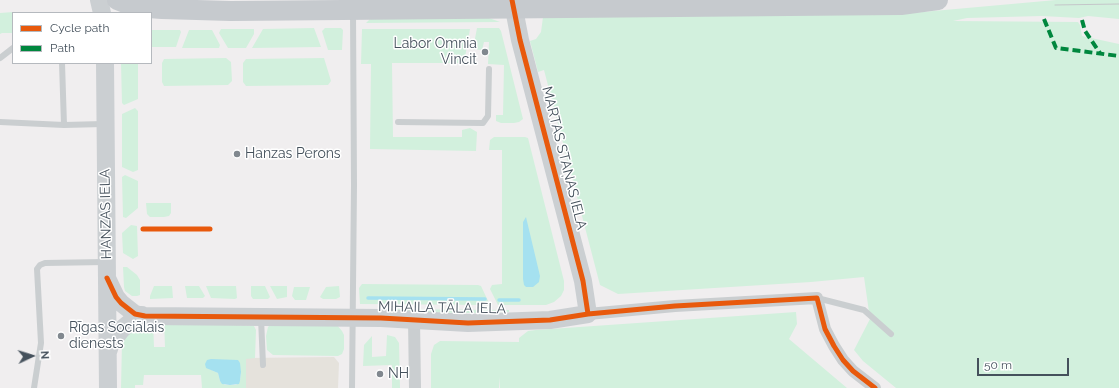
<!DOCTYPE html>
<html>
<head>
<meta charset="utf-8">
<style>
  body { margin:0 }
  #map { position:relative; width:1119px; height:388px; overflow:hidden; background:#f0eeef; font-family:Raleway,sans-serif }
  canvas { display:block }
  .legend { position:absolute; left:12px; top:12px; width:140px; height:52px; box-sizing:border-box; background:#fff; border:1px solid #b5b9be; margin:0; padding:5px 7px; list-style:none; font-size:12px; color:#45515c }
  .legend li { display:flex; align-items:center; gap:8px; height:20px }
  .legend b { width:20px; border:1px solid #b5b9be }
  .north { position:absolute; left:12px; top:336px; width:40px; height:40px; -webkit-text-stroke:3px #fff; paint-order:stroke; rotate:86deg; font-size:11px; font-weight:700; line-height:16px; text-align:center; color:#45515c }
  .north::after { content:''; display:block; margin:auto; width:14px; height:18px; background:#45515c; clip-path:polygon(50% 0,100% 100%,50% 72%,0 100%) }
  .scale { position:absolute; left:977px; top:358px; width:92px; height:18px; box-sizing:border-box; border:2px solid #45515c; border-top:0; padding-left:5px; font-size:12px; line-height:14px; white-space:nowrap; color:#45515c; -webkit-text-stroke:3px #fff; paint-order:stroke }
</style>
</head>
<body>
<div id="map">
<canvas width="1119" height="388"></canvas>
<ul class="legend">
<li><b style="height:5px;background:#e8590c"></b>Cycle path</li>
<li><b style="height:5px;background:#00873e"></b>Path</li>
</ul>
<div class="north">N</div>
<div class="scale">50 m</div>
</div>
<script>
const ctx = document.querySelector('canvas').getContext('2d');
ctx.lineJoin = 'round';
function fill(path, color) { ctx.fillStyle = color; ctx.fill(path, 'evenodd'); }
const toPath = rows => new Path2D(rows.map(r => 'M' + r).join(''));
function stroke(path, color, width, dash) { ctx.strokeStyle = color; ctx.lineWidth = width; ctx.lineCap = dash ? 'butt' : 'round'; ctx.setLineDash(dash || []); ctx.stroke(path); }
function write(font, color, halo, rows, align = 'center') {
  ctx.font = font + ' Raleway,sans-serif'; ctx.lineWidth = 3; ctx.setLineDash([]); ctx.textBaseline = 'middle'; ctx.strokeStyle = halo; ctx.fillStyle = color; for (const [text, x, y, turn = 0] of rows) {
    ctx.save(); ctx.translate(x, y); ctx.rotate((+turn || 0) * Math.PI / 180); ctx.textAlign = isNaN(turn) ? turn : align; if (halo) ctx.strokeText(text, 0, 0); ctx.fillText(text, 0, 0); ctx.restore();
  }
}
fill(toPath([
  [334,357,339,363,338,388,246,388,246,358]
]), '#e5e2dc');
fill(toPath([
  [1056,0,1119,0,1119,19,1088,16,1079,18,1042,16,967,18,953,21,1078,22,1080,25,1082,36,1119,44,1119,388,896,388,863,361,854,350,870,319,864,277,811,282,618,294,600,285,544,70,538,72,530,41,536,39,541,32,543,17,900,14],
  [13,12,13,33,2,33,0,34,0,13],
  [489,18,500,22,366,23,370,19],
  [314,28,321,47,252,48,263,29],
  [325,28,341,28,343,30,342,50,328,50,322,31],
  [477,28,499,28,501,31,523,119,519,122,514,123,501,123,496,121,496,115,503,115,504,65,488,64,489,42,484,42,482,50,473,49],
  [221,29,254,29,254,34,246,48,228,48,219,33],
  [362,29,470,29,464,63,392,63,393,137,462,137,462,130,470,128,477,132,476,151,370,149,371,64,361,64],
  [151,30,180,30,181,32,176,47,151,47],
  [189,30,212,30,220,45,219,48,182,48],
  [226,58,231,62,232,81,228,85,164,86,162,82,162,63,164,59],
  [324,58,331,81,328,85,246,86,243,82,243,63,246,59],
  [121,63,138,63,138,99,124,105,122,103],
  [135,108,138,111,138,170,133,172,122,167,122,114],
  [494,137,525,137,528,138,564,281,564,290,561,296,554,302,546,305,498,305,490,289,492,285,502,284,502,150,489,150,490,140],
  [125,175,138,181,138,208,126,218,123,217,122,177],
  [146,203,171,203,171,213,169,216,164,217,150,217,147,214],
  [131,225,137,226,138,256,133,259,123,253,122,233],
  [123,267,127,267,137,275,140,280,140,295,137,296,132,296,125,291,124,287],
  [362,284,478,285,481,286,489,303,487,305,360,304,359,288],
  [154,286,172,286,173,298,150,299,150,296],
  [185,286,199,286,205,296,203,298,187,298],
  [206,286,236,286,237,298,235,299,211,298],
  [251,286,265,286,270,297,268,299,253,299,251,296],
  [270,286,287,286,287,297,277,299],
  [339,286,340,297,336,299,323,299,320,297,326,287],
  [294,287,310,287,306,300,295,300,292,296],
  [364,309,509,310,509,312,479,313,371,312],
  [796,312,797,324,789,339,847,388,500,388,500,377,499,388,431,388,431,354,434,345,440,341,519,342,519,338,528,331,536,330],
  [153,321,154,347,165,347,164,321,254,326,256,330,255,358,246,359,246,388,202,388,201,375,144,375,143,385,135,385,135,388,121,388,122,342,129,329],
  [209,369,241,372,240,381,236,385,225,385,220,381,218,373],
  [272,323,337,325,342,331,344,335,344,349,342,354,338,356,273,355,267,350,266,336,268,327],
  [387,335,395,337,399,343,400,388,392,388,392,365,363,366,364,345,372,336,372,357,386,356]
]), '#d2f0dd');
fill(toPath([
  [526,217,540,276,539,282,533,287,526,287,524,285,523,279,523,222],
  [211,359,238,360,240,363,241,372,240,381,239,384,230,385,222,384,220,381,218,373,206,368,205,364,207,360]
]), '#a5e1f0');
stroke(toPath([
  [368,298,485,299],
  [499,300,519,300]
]), '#a5e1f0', 3.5);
stroke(toPath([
  [0,58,13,48],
  [62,63,64,125],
  [0,122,64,125,103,124],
  [398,122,483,123,488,116,489,69],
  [817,298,864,310,891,334],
  [261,318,263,365],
  [34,388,41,343,37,269,40,265,45,263,105,262],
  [352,388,354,185,353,12]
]), '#caced0', 6);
stroke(toPath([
  [588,314,675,306,817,298,825,329,834,346,843,360,853,371,875,388],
  [414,319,415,388]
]), '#caced0', 12);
stroke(toPath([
  [99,0,102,13],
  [105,63,108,388],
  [107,278,116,297,121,303,135,314,145,316,381,318,468,323,550,320,588,314,583,281,520,40,514,9],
  [108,352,111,343,122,329,133,320,142,315]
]), '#cbcfd2', 18);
stroke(toPath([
  [117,0,135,7,162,9,231,11,901,5,938,0]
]), '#c6cace', 20);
stroke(toPath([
  [1055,5,1119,4]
]), '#c4c6c9', 1);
stroke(toPath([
  [1044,19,1056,48,1119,56],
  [1082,20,1085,31,1100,53]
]), '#00873e', 4, [8, 4]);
stroke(toPath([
  [512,0,520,40,583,281,588,314],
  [143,229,210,229],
  [107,278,116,297,121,303,135,314,145,316,381,318,468,323,550,320,588,314,675,306,817,298,825,329,834,346,843,360,853,371,875,388]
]), '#e8590c', 5);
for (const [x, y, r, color] of [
  [485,52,4,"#81888f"],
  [237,154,4,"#81888f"],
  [61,336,4,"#81888f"],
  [380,374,4,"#81888f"]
]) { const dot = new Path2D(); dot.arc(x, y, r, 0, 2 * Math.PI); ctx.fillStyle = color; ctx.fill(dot); stroke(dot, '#fff', 1.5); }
write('14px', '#45515c', '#fff', [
  ["Labor Omnia",477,44,"right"],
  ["Vincit",477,60,"right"],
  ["Hanzas Perons",245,154],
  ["Rīgas Sociālais",69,328],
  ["dienests",69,344],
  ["NH",388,374]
], 'left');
write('14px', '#45515c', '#fff', [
  ["MARTAS STAŅAS IELA",564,158,76],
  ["HANZAS IELA",106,214,-91],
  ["MIHAILA TĀLA IELA",442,308,1]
]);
</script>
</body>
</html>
